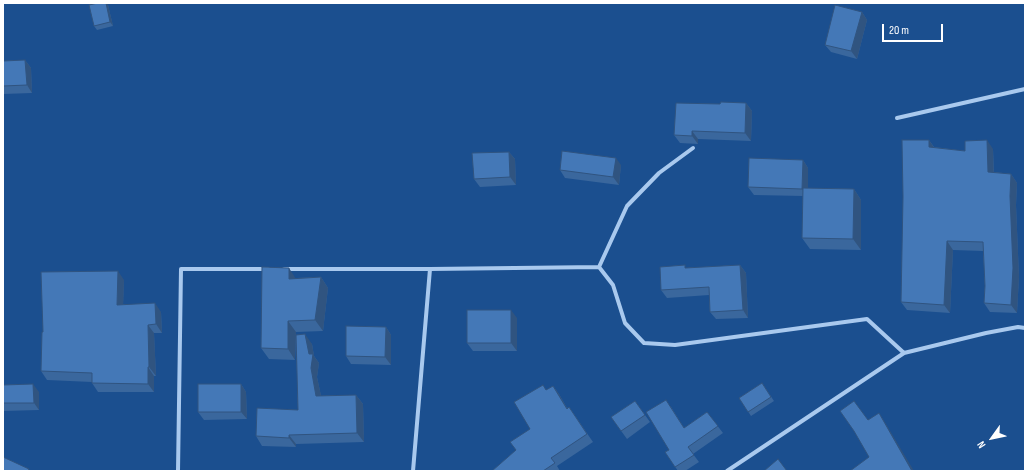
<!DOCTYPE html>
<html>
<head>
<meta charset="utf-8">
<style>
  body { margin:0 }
  #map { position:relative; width:1028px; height:474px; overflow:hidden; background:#1b4f8f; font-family:"Sofia Sans Condensed",sans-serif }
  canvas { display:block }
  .frame { position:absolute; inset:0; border:4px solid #fff; pointer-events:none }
  .north { position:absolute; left:972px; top:418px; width:40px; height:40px; -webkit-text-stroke:3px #1b4f8f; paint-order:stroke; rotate:237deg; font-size:11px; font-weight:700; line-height:16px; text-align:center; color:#fff }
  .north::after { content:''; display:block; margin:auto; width:14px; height:18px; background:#fff; clip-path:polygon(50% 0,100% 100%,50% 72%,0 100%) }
  .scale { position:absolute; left:882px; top:24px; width:61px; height:18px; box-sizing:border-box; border:2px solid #fff; border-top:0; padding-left:5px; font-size:12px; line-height:14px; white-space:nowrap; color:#fff; -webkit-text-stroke:3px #1b4f8f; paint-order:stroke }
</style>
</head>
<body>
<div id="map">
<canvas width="1028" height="474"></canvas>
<div class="frame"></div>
<div class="north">N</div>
<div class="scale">20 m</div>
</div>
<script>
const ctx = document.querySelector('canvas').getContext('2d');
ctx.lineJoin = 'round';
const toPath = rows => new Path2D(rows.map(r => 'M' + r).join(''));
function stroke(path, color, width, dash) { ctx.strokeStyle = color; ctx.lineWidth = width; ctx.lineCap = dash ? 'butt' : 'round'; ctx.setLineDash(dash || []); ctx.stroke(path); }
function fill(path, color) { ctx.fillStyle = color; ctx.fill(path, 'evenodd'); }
stroke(toPath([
  [897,118,1025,89],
  [599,267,627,206,659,173,693,148],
  [284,269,430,269],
  [178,471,181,269,268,269],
  [413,471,430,269,599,267,613,285,625,323,644,343,675,345,867,319,904,353],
  [727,471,904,353,986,333,1018,327,1025,328]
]), '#a9c9ee', 4);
fill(toPath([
  [108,5,113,26,97,30,94,26],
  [862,12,867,20,857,59,831,52,825,45],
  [25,60,31,68,32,93,3,94,3,61],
  [746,103,752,111,751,141,698,139,698,144,680,143,674,135,720,104],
  [929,140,934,147,965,151,993,149,994,172,1011,174,1017,183,1016,205,1019,277,1017,313,990,312,984,303,985,286,983,251,953,250,950,313,907,310,901,302],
  [509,152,515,159,516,185,480,187,474,179],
  [803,160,808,168,808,188,854,189,861,200,861,250,810,249,802,238,803,196,754,195,748,187],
  [621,165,619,185,565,178,560,170],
  [740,265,746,273,748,318,716,319,710,312,709,295,667,298,661,290,687,268],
  [321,277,328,288,323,331,296,332,296,335,312,344,314,356,319,363,317,377,321,396,356,395,363,404,364,442,296,444,296,447,262,446,256,436,298,410,296,341,295,360,269,359,261,348,296,278],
  [124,280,123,304,161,312,162,333,154,333,156,376,154,376,154,392,98,392,92,383,92,382,47,380,41,371,43,332],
  [517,318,517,351,473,351,467,343],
  [386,327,391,335,391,365,351,364,346,356],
  [762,383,774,401,751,416,739,398],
  [241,384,246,392,247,419,204,420,198,412],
  [3,385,39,392,39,410,3,411],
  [553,386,559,394,567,408,569,407,593,442,557,466,560,471,492,471,516,450,530,429,546,390],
  [635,401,650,422,627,439,611,417],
  [671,407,684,428,707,412,723,433,693,454,699,462,685,471,678,471,665,452,669,450]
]), '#3a679d');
fill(toPath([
  [106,3,107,3,108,5,113,26,110,22],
  [862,12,867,20,857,59,851,51],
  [25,60,31,68,32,93,27,85],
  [746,103,752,111,751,141,745,133],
  [692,131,698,139,698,144,692,136],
  [929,140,935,149,929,147],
  [987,140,993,149,994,181,988,172],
  [509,152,515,159,516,185,510,177],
  [616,158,621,165,619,185,613,177],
  [803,160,808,168,808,196,802,189],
  [1011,174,1017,183,1016,205,1019,277,1017,313,1011,305,1010,196],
  [854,189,861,200,861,250,853,239],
  [947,241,953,250,950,313,944,305],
  [740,265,746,273,748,318,743,310],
  [289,268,296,279,289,279],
  [118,271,124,280,123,313,117,305],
  [321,277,328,288,323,331,315,320],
  [155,303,161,312,162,333,156,324],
  [511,310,517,318,517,351,511,343],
  [288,321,296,332,295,360,288,349],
  [148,325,154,333,156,376,149,367],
  [386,327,391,335,391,365,385,357],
  [305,334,312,344,314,356,319,363,317,377,323,405,316,396],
  [148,367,154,376,154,392,148,384],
  [33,384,39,392,39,410,34,403],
  [241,384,246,392,247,419,241,412],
  [553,386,559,394,572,417,567,409],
  [356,395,363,404,364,442,357,433],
  [879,413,886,424,914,471,912,471],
  [289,435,296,444,296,447,289,438]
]), '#305480');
const building = toPath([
  [98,3,106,3,110,22,94,26,89,5,98,3],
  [835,5,862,12,851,51,825,45,835,5],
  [25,60,27,85,3,86,3,61,25,60],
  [721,102,746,103,745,133,692,131,692,136,674,135,676,103,720,104,721,102],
  [902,140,929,140,929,147,965,151,965,141,987,140,988,172,1011,174,1010,196,1013,268,1011,305,984,303,985,286,983,242,947,241,944,305,901,302,903,197,902,140],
  [562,151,616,158,613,177,560,170,562,151],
  [509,152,510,177,474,179,472,153,509,152],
  [749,158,803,160,802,189,748,187,749,158],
  [803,188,854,189,853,239,802,238,803,188],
  [685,265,685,268,740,265,743,310,710,312,709,287,661,290,660,267,685,265],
  [262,267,289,268,289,279,321,277,315,320,288,321,288,349,261,348,262,267],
  [118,271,117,305,155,303,156,324,148,325,149,367,148,367,148,384,92,383,92,373,41,371,42,332,43,332,41,272,118,271],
  [467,310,511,310,511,343,467,343,467,310],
  [346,326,386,327,385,357,346,356,346,326],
  [305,334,309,354,313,354,311,368,316,396,356,395,357,433,289,435,289,438,256,436,257,408,298,410,296,335,305,334],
  [762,383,771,397,748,412,739,398,762,383],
  [33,384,34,403,3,403,3,385,33,384],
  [198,384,241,384,241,412,198,412,198,384],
  [543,385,546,390,553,386,567,409,569,407,587,434,551,458,555,463,543,471,492,471,516,450,510,442,530,429,514,402,543,385],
  [666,400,684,428,707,412,718,426,688,447,694,455,675,467,665,452,669,450,646,412,666,400],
  [635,401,645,415,621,431,611,417,635,401],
  [854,401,868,420,879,413,912,471,850,471,869,457,854,431,840,411,854,401],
  [3,457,29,469,28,471,3,471,3,457],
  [778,459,787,471,764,471,778,459]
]);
fill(building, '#4478b7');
stroke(building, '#305480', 1);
</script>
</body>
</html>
